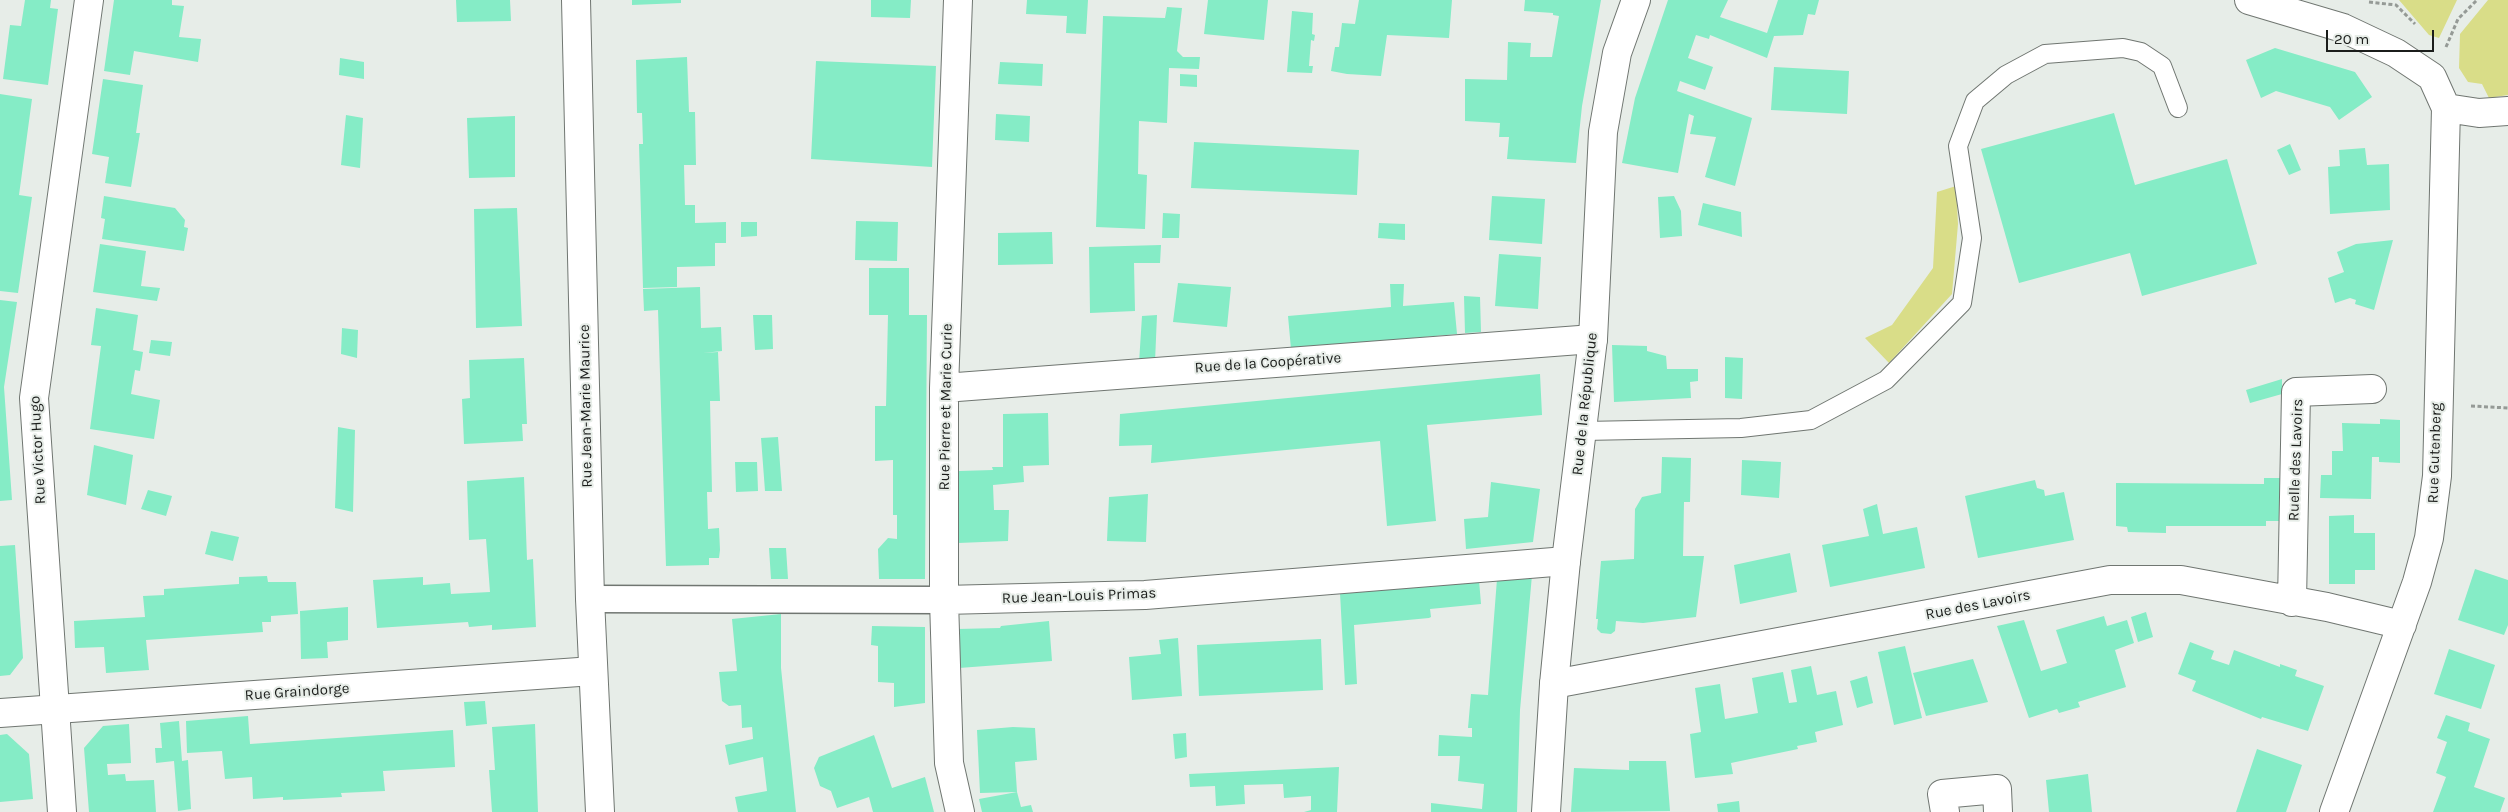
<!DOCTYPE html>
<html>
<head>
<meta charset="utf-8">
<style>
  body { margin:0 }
  #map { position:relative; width:2508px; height:812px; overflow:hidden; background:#e7ede8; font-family:Karla,sans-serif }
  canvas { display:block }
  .scale { position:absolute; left:2326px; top:30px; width:108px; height:22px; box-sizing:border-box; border:2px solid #1b1d1b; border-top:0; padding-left:6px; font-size:15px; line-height:18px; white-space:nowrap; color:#1b1d1b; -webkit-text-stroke:4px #e7ede8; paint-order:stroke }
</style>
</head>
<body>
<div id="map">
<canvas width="2508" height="812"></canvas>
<div class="scale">20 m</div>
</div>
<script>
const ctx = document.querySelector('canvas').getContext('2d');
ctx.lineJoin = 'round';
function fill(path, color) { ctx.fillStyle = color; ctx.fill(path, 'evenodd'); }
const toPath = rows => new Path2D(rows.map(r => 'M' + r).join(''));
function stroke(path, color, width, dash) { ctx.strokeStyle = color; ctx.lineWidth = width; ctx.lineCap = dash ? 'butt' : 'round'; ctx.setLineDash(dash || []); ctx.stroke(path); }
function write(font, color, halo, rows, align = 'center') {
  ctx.font = font + ' Karla,sans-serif'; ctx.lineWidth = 4; ctx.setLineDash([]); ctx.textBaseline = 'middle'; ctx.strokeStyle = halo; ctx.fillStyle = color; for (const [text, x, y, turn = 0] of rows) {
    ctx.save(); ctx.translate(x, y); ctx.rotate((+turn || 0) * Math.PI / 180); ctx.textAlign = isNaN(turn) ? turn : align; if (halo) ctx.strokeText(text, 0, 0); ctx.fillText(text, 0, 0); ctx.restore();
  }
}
fill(toPath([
  [2399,0,2457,0,2439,38,2429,35],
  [2488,0,2508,0,2508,95,2489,98,2482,84,2468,82,2459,68,2460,34],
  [1956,186,1958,224,1952,294,1889,363,1865,338,1892,325,1933,268,1937,192]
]), '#d9dd88');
fill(toPath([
  [25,0,51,0,50,8,58,9,48,85,3,79,10,25,21,26],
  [114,0,172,0,172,5,184,6,179,37,201,39,198,62,134,51,130,75,104,71],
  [456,0,510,0,511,21,457,22],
  [632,0,681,0,681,3,632,5],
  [871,0,911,0,910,18,871,17],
  [1027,0,1088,0,1086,34,1066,33,1067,16,1026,14],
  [1208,0,1268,0,1264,40,1204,34],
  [1359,0,1452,0,1449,38,1387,35,1381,76,1347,74,1331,71,1335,47,1339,47,1342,23,1355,24],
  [1525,0,1601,0,1582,106,1576,163,1507,159,1509,137,1499,137,1500,123,1465,121,1465,79,1507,80,1508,42,1531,43,1530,57,1552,57,1559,16,1553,15,1553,13,1524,11],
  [1668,0,1728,0,1720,17,1767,33,1778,0,1819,0,1815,15,1808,14,1803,35,1774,36,1767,58,1710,35,1709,39,1696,35,1688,58,1713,67,1705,90,1680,81,1677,91,1752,118,1735,186,1705,177,1716,137,1690,134,1694,116,1689,114,1678,173,1622,163,1635,98],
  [1167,7,1182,8,1177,51,1183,57,1200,57,1199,69,1169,68,1167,123,1139,121,1138,174,1147,175,1145,229,1096,227,1103,16,1165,18],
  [1292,11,1313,13,1312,34,1315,35,1314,41,1311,40,1309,66,1313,66,1312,73,1287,72],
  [2275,48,2355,72,2372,97,2339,120,2330,107,2276,91,2261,98,2246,60],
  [687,57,689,112,695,112,696,165,684,165,685,205,695,205,695,223,726,222,726,243,715,243,715,266,677,267,677,287,643,288,639,144,643,144,642,113,637,113,636,60],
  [340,58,364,62,364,79,339,75],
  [816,61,936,66,932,167,811,159],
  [1000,62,1043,64,1042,86,998,84],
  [1774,67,1849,71,1847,114,1771,110],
  [1180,74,1197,75,1197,87,1180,86],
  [103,79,143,85,136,133,140,133,131,187,105,183,109,157,92,154],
  [0,94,32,99,19,195,32,197,18,293,0,291],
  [2114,113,2135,185,2227,159,2257,264,2142,296,2130,253,2019,283,1981,149],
  [996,114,1030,116,1029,142,995,140],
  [346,115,363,118,360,168,341,165],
  [515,116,515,177,469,178,467,118],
  [1194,142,1359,150,1357,195,1191,188],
  [2290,144,2301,170,2289,175,2277,150],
  [2365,148,2367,165,2389,164,2390,210,2330,214,2328,167,2340,166,2339,150],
  [104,196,175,208,185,220,184,227,188,228,184,251,102,239,105,219,101,218],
  [1492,196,1545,199,1542,244,1489,240],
  [1674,196,1681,211,1682,236,1660,238,1658,197],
  [1703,203,1741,212,1742,237,1698,225],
  [517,208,522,326,476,328,474,209],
  [1163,213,1180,214,1179,238,1162,238],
  [856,221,898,222,897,261,855,260],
  [741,222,757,222,757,236,741,237],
  [1379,223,1405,224,1405,240,1378,238],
  [1052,232,1053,264,998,265,998,233],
  [2393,240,2374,310,2355,304,2356,300,2350,298,2335,303,2328,278,2344,272,2337,252,2356,244],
  [100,244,146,251,141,286,160,288,157,301,93,292],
  [1161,245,1160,263,1134,263,1135,311,1090,313,1089,247],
  [1499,254,1541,257,1538,309,1495,306],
  [869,268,909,268,909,315,927,315,925,579,879,579,878,549,888,538,897,539,897,515,893,515,893,460,875,461,875,406,886,406,888,315,869,315],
  [1178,283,1231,287,1227,327,1173,322],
  [1390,284,1404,284,1403,306,1454,302,1457,334,1291,349,1288,316,1391,307],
  [700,287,701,328,721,327,722,351,703,353,718,352,720,401,710,401,712,492,707,492,708,529,719,528,720,550,719,558,709,558,709,565,666,566,658,310,644,311,643,289],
  [1464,296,1480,297,1481,332,1465,333],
  [0,300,17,302,4,387,12,500,0,501],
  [96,308,138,315,133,350,143,352,140,371,135,370,131,394,160,400,154,439,90,429,101,346,91,345],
  [753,315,772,315,773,349,755,350],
  [1157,315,1155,362,1139,363,1142,316],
  [342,328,358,330,357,358,341,354],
  [151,340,172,342,170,356,149,353],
  [1612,345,1647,346,1647,351,1666,356,1667,369,1698,369,1698,381,1690,382,1691,398,1614,402],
  [1725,357,1743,358,1742,399,1725,398],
  [524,358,527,424,522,424,523,441,464,444,462,399,470,398,469,360],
  [1540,374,1542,415,1427,425,1436,521,1387,526,1380,441,1151,463,1152,445,1119,446,1120,414],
  [2282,379,2282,394,2250,403,2246,390],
  [1048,413,1049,465,1023,466,1024,482,993,485,994,510,1009,510,1008,541,958,543,959,471,993,470,992,467,1003,467,1003,414],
  [2380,419,2400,420,2400,463,2379,462,2379,457,2372,457,2371,499,2320,498,2321,475,2332,475,2332,451,2343,451,2342,423,2380,424],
  [338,427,355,430,353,512,335,508],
  [778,437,782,491,765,491,761,438],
  [94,445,133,455,126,505,87,495],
  [1662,457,1691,458,1690,502,1684,502,1683,556,1704,556,1696,617,1643,623,1616,621,1615,631,1611,634,1601,633,1597,629,1598,619,1596,619,1601,561,1634,559,1635,509,1642,497,1661,493],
  [1742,460,1781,462,1779,498,1741,495],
  [735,462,757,462,758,491,736,492],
  [524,477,527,560,533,559,536,627,492,630,492,625,469,627,468,622,377,628,373,580,423,577,423,585,450,583,451,594,490,592,486,539,469,540,467,481],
  [2264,478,2284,478,2285,521,2266,521,2266,526,2166,526,2166,533,2128,532,2127,527,2116,526,2116,483,2264,484],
  [2035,480,2037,488,2044,490,2045,496,2064,492,2074,540,1978,558,1965,496],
  [1491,482,1540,489,1533,542,1466,549,1464,519,1488,517],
  [148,490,172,496,166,516,141,509],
  [1148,494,1146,542,1107,541,1109,497],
  [1877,504,1883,534,1917,527,1925,568,1830,587,1822,545,1869,536,1863,509],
  [2354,515,2354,533,2375,533,2375,570,2355,570,2355,584,2329,584,2329,516],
  [211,531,239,537,233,561,205,554],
  [15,545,23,658,10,675,0,676,0,546],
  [769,548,786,548,788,579,771,579],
  [1790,553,1797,592,1740,604,1734,565],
  [2475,569,2508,580,2508,625,2504,635,2458,620],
  [1532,575,1520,710,1517,812,1431,812,1431,803,1482,809,1484,784,1458,781,1460,756,1438,756,1439,735,1472,737,1472,728,1468,728,1471,694,1488,695,1497,579],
  [267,576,268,582,296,582,298,614,271,616,271,622,262,622,263,632,146,640,149,670,106,673,104,647,75,648,74,621,145,617,143,596,164,595,164,589,239,584,239,577],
  [1479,580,1481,604,1430,609,1431,617,1429,618,1354,625,1357,684,1345,685,1340,593],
  [348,607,348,640,327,642,328,658,301,659,300,611],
  [2146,612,2153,637,2138,642,2131,617],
  [781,614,781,668,796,812,738,812,735,797,767,791,763,757,729,765,725,745,753,739,752,727,742,728,741,705,729,706,722,701,719,672,737,671,732,619],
  [2104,616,2107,626,2127,620,2134,643,2115,650,2126,687,2078,702,2080,707,2059,713,2057,709,2029,718,1997,626,2024,620,2041,671,2067,663,2056,630],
  [1049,621,1052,661,959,668,957,629,1000,628,1001,626],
  [872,626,925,627,925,703,894,707,894,683,878,682,878,646,871,645],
  [1178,638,1182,696,1132,700,1129,657,1161,654,1159,640],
  [1321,639,1323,690,1199,696,1197,645],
  [2190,642,2214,651,2211,659,2229,665,2234,650,2280,667,2280,664,2297,670,2295,676,2324,686,2308,731,2262,717,2261,719,2192,691,2196,681,2178,674],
  [1905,646,1922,718,1894,725,1878,652],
  [2449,649,2495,665,2481,709,2434,694],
  [1973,659,1988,702,1926,716,1913,673],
  [1811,666,1817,695,1836,691,1843,725,1815,732,1817,742,1797,746,1798,749,1731,763,1733,774,1695,778,1690,734,1701,732,1695,688,1720,684,1725,719,1758,713,1752,678,1783,672,1789,703,1797,702,1791,670],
  [1867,676,1873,703,1857,708,1850,681],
  [485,701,487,724,466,726,464,702],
  [2446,715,2470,723,2468,731,2490,739,2474,787,2505,798,2500,812,2433,812,2446,777,2436,773,2447,742,2437,738],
  [248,716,250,744,453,730,455,767,383,771,385,791,341,793,342,797,283,800,283,797,253,799,252,777,225,779,222,751,187,753,186,721],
  [179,721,182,761,188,760,191,809,178,811,174,761,156,763,155,748,162,748,160,723],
  [129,724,131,763,107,764,108,775,125,774,126,781,154,780,156,812,89,812,84,748,103,726],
  [535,724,538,812,492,812,489,770,495,770,492,727],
  [1013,727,1035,728,1037,760,1015,762,1017,792,980,793,977,730],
  [1186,733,1187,757,1175,759,1173,734],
  [7,734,29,754,33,799,0,802,0,735],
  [874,735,892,788,925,777,934,812,873,812,869,797,837,808,831,791,820,786,814,768,819,757],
  [2257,749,2302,765,2286,812,2236,812],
  [1629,761,1666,761,1670,811,1571,812,1574,768,1629,770],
  [1339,767,1337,812,1304,812,1311,810,1311,796,1284,798,1283,784,1244,785,1245,804,1216,806,1215,786,1190,787,1189,774],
  [2088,774,2092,812,2049,812,2046,780],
  [1017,792,1021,807,1031,805,1033,812,982,812,979,799],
  [1739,801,1740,812,1718,812,1717,804]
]), '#85ecc6');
const service = toPath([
  [1583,431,1741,428,1811,420,1886,380,1962,303,1972,238,1958,146,1975,101,2006,75,2045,54,2123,48,2141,52,2162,66,2178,108]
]);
const pedestrian = toPath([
  [590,599,944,600]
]);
const minor = toPath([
  [958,0,944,388,944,600,949,763,960,812],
  [2249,0,2343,28,2396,53,2432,77,2446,108,2437,476,2429,538,2417,582,2334,812],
  [2446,108,2479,113,2508,111],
  [944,388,1593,339],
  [944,600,1145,595,1566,561],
  [2292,602,2296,392,2372,389],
  [1554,684,2110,580,2181,580,2327,607,2402,625],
  [0,713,593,671],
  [1945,812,1942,794,1997,789,1998,812]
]);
const tertiary = toPath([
  [576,0,590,599,600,812],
  [62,812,34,398,89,0],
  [1546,812,1554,684,1566,561,1593,339,1603,132,1617,53,1636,0]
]);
stroke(service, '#707671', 20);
stroke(pedestrian, '#707671', 29);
stroke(minor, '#707671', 30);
stroke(tertiary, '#707671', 30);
stroke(toPath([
  [2369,2,2396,5,2415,24],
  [2446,47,2458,19,2477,0],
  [2471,406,2508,408]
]), '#959a96', 3, [4, 2.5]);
stroke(service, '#fff', 18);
stroke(pedestrian, '#fff', 26);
stroke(minor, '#fff', 28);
stroke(tertiary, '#fff', 28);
write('15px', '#1b1d1b', '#e7ede8', [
  ["Rue de la Coopérative",1268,363,-4],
  ["Rue de la République",1585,404,-84],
  ["Rue Jean-Marie Maurice",586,406,-91],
  ["Rue Pierre et Marie Curie",946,407,-89],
  ["Rue Victor Hugo",38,450,-93],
  ["Rue Gutenberg",2435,453,-88],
  ["Ruelle des Lavoirs",2296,460,-88],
  ["Rue Jean-Louis Primas",1079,596,-2],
  ["Rue des Lavoirs",1978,605,-11],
  ["Rue Graindorge",297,692,-4]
]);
</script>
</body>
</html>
